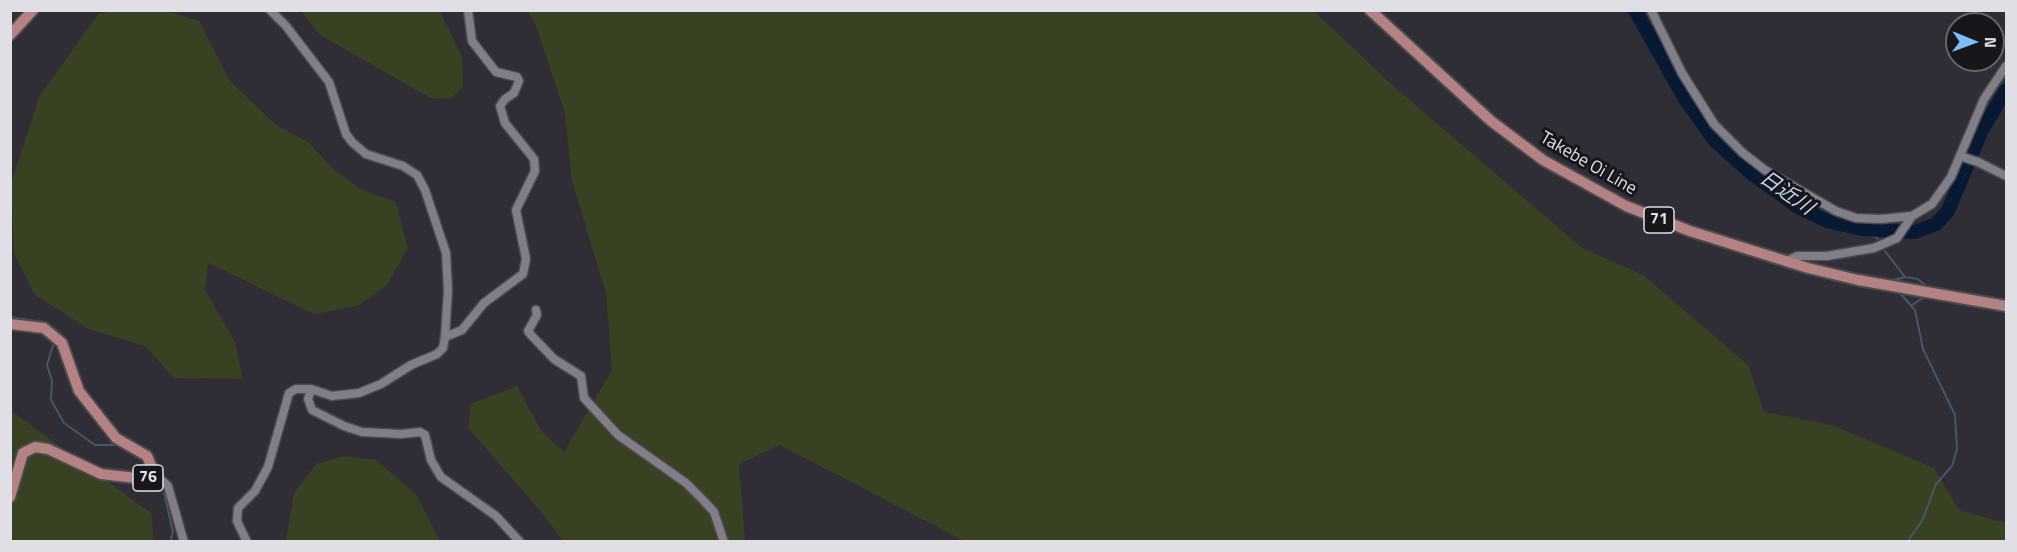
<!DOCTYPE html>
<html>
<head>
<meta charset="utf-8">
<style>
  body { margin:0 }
  #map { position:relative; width:2017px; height:552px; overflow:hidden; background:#2f2d36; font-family:"Titillium Web",sans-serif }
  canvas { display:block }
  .frame { position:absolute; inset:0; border:12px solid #e0dfe5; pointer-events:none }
  .north { position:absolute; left:1945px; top:12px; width:60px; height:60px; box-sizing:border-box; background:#17161a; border:2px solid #67666b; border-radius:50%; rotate:91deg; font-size:16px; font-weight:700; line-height:24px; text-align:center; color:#e0dfe5 }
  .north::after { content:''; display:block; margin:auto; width:21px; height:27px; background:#7fbdfa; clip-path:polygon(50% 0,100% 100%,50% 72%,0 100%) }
</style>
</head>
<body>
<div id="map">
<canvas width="2017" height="552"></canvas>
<div class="frame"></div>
<div class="north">N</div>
</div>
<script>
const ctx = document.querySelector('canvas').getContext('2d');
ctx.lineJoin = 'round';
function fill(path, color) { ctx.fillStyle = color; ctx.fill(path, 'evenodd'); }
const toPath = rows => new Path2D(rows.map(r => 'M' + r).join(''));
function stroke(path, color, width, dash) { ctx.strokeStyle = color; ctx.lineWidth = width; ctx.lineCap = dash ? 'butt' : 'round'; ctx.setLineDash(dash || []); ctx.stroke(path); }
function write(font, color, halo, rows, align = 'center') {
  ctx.font = font + ' "Titillium Web","Noto Sans JP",sans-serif'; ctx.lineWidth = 6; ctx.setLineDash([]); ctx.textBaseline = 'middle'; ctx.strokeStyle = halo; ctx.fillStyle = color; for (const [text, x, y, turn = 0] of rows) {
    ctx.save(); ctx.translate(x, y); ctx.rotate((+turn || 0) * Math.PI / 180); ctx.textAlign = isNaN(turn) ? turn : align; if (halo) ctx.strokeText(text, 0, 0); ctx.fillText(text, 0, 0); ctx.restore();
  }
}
fill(toPath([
  [112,11,168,11,199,21,230,81,275,124,308,142,333,169,360,189,396,202,408,248,387,285,358,306,314,314,208,263,205,290,235,342,243,379,174,378,145,346,88,329,34,294,14,253,11,183,39,97,98,14],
  [301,11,440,11,462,57,463,87,450,99,430,98,320,35],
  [527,11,1314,11,1390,83,1582,248,1643,275,1749,366,1764,412,1832,425,1934,468,1959,510,2006,523,2006,541,964,541,780,445,739,464,745,541,563,541,542,513,469,429,470,404,517,386,542,432,564,452,612,370,606,294,572,181,565,113,535,24],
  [10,410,151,513,154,541,11,541],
  [344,456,376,460,416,494,440,541,286,541,294,493,316,464]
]), '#384122');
stroke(toPath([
  [13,10,17,10],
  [1968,163,1983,169],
  [1862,229,1878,239],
  [1885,251,1905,277,1894,280],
  [1905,277,1918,279,1927,287],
  [1899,292,1915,310,1923,349,1955,415,1957,449,1952,466,1936,484,1922,521,1907,542],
  [1912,305,1926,296],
  [10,317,47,323,60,333,59,335],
  [54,342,47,365,52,381,51,400,64,423,95,445,117,445,145,462],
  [164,493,173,532,170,542]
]), '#495568', 2);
stroke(toPath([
  [1635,10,1685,99,1715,141,1751,173,1798,207,1827,221,1862,229,1915,232,1936,224,1948,211,1981,132,2006,90]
]), '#081a33', 14);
const minor = toPath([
  [1651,10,1682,73,1714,124,1743,153,1765,170,1836,211,1856,218,1881,219,1912,216,1932,204,1951,177,1984,99,2006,66],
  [1960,156,1978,162,2006,176],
  [1787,261,1797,256,1827,256,1874,248,1897,238,1912,216],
  [536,310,537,315,528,331,531,335,554,359,581,376,584,398,618,435,686,483,703,500,714,512,724,542],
  [445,337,462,330,484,303,523,274,526,259,516,210,535,171,534,159,505,123,500,106,505,99,514,93,519,81,517,77,496,72,472,41,468,10],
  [311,389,308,399,312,410,344,426,362,432,401,434,420,432,425,435,431,460,441,477,496,516,520,542],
  [154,473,168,486,184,542],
  [247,542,237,521,238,508,255,491,268,467,289,393,296,389,311,389,332,396,359,393,381,384,411,365,437,354,443,348,445,337,448,290,446,253,425,190,417,175,403,166,366,154,352,142,346,134,329,82,286,26,270,10]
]);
const major = toPath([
  [1370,10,1491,121,1543,160,1626,206,1690,231,1808,268,1858,280,2006,306],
  [10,35,33,10],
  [10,324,44,328,62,343,79,391,116,438,147,456,154,473,151,478,145,479,101,474,48,449,35,447,23,453,10,497]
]);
stroke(minor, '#4c4a51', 11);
stroke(major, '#4c4a51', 14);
stroke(minor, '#817e88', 8);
stroke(major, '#b58283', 10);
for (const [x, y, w] of [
  [1659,220,30],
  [148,478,30]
]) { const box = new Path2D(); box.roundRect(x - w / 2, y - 13, w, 26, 4.5); ctx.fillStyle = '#17161a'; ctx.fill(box); stroke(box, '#e0dfe5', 1.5); }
write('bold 16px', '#e0dfe5', null, [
  ["71",1659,220],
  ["76",148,478]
]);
write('18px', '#e0dfe5', '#17161a', [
  ["Takebe Oi Line",1588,164,30]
]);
write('italic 20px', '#c1d8f8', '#17161a', [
  ["日近川",1786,194,35]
]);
</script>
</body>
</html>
